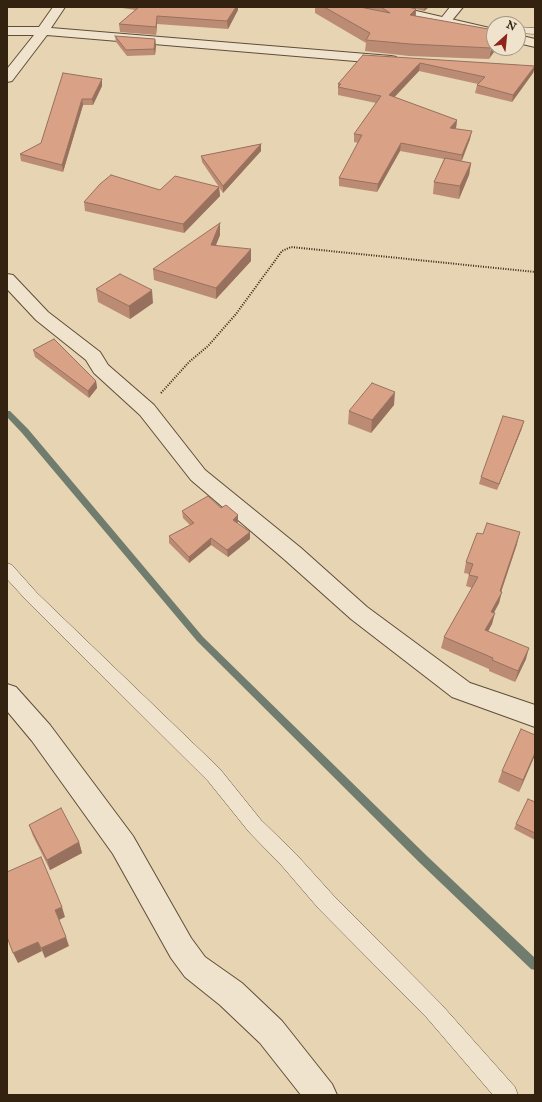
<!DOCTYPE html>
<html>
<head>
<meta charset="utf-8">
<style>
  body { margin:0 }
  #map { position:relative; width:542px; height:1102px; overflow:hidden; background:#e6d4b2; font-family:"IM FELL Great Primer",serif }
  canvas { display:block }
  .frame { position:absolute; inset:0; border:8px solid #342211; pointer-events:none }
  .north { position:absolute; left:486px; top:16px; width:40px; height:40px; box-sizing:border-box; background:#efe3cd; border:1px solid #a49682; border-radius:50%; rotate:27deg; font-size:11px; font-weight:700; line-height:16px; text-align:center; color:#342211 }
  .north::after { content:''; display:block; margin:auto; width:14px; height:18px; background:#8f2418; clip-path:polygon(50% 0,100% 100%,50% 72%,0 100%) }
</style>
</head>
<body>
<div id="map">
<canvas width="542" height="1102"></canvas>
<div class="frame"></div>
<div class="north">N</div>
</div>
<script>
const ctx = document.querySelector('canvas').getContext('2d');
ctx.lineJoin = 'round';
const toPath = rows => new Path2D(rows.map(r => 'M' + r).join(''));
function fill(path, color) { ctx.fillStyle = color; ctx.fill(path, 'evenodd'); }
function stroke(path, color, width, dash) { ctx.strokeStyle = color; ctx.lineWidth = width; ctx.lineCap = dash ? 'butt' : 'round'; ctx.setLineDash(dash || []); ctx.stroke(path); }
fill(toPath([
  [7,411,10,411,28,429,203,637,428,857,535,958,535,970,531,969,420,863,197,641,22,433,7,417,7,411]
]), '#6f7c6e');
const service = toPath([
  [518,27,535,28,535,34,518,33,518,27],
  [7,563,12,565,37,593,220,769,261,820,296,854,333,895,441,1004,515,1087,518,1095,493,1095,427,1018,319,909,282,866,249,832,208,781,27,601,7,579,7,563]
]);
const minor = toPath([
  [53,7,65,7,51,28,391,56,396,57,398,60,396,63,391,64,47,35,12,81,7,82,7,69,34,35,7,35,7,27,39,27,53,7],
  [450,7,463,7,449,24,441,24,439,21,450,7],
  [7,274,13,275,48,312,100,352,108,365,154,405,205,470,301,548,367,607,470,683,535,705,535,727,452,697,351,619,285,560,191,480,140,415,94,373,86,360,36,320,7,289,7,274],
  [7,684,16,687,50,725,133,836,191,938,205,957,242,983,282,1021,332,1084,337,1095,301,1095,260,1043,220,1005,185,977,171,958,113,854,32,741,7,711,7,684]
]);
const tertiary = toPath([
  [377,7,399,7,494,29,494,37,379,10,377,7],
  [518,35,535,39,535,47,518,43,518,35]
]);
stroke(service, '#604e39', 1);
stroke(minor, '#604e39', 2);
stroke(tertiary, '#604e39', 2);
stroke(toPath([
  [161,393,189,362,208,346,236,314,282,251,291,247,535,272]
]), '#342211', 2, [1, 1.5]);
fill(service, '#efe3cd');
fill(minor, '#efe3cd');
fill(tertiary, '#efe3cd');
fill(toPath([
  [116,7,238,7,238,10,228,29,157,24,156,35,120,32,119,24,135,10],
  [315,7,360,7,365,8,364,7,429,7,424,11,416,9,416,16,494,30,489,59,409,56,365,51,366,43,315,13],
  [115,36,155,39,156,46,155,55,127,56,116,42],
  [363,55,535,66,533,73,512,102,475,93,477,85,478,84,419,71,394,97,457,120,456,128,455,128,470,139,461,161,471,163,469,175,459,199,433,194,434,182,444,159,400,151,377,192,339,186,339,178,358,143,354,142,354,134,376,103,338,95,338,84],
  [63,73,102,79,102,86,93,105,83,105,63,172,21,161,20,154,41,143],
  [261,144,261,151,223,193,219,187,220,196,184,233,85,211,84,202,160,190,219,187,202,162,201,156],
  [220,235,216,245,251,261,216,299,154,280,153,269],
  [96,289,153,303,130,319,98,302],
  [33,350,96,381,97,388,89,398,35,357],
  [394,405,371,433,348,424,349,411],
  [522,428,497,490,479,484,481,477],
  [221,508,238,522,237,523,250,539,228,557,211,545,189,563,169,543,169,536,190,525,183,518,182,511],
  [517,544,501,592,499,603,494,613,492,624,488,631,526,659,515,682,489,671,489,669,441,648,444,637,472,588,466,586,469,574,464,573,466,562],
  [535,755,519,792,498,782,502,771],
  [535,802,535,840,514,829,516,824],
  [29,825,79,842,82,853,50,870,33,836]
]), '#bb8b74');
fill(toPath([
  [233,7,238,7,238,10,228,29,227,21],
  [425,7,429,7,424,11],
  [416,9,415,20,410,15],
  [157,16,157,24,156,35,156,27],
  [155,39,156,46,155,55,154,49],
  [494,43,494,48,497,48,489,59,491,48],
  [420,63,419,71,389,103,389,95],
  [535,66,533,73,512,102,513,95],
  [102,79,102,86,93,105,92,99],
  [82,99,83,105,63,172,62,165],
  [457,120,456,128,449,135,450,128],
  [472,131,470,139,461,163,462,155],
  [401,143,400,151,377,192,378,184],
  [261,144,261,151,223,193,223,186],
  [471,163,469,175,459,199,460,186],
  [219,187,220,196,184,233,183,224],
  [220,223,220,235,211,257,211,245],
  [251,249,251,261,216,299,216,288],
  [152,290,153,303,130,319,129,306],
  [96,381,97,388,89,398,88,391],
  [395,392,394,405,371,433,372,420],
  [524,421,522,428,497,490,499,484],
  [238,515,238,522,233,526,233,520],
  [250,532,250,539,228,557,227,550],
  [520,532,517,544,499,598,502,592,499,603,488,623,491,612,500,591],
  [211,538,211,545,189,563,189,557],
  [495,613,492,624,483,641,485,630],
  [529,648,526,659,515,682,518,671],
  [535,753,535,755,519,792,523,780],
  [79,842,82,853,50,870,47,860],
  [62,907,65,917,59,920,55,910],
  [66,937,69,946,45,958,41,948],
  [38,942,42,951,18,963,13,953]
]), '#98715e');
const building = toPath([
  [139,7,236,7,227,21,157,16,156,27,119,24,139,7],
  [324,7,360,7,390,13,381,7,408,7,416,9,410,15,494,30,494,43,491,48,410,44,366,40,370,33,324,7],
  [115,36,155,39,154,49,126,50,115,36],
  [363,55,535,66,513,95,477,85,485,77,420,63,389,95,457,120,450,128,472,131,462,155,401,143,378,184,339,178,362,135,354,134,381,96,338,87,341,84,338,84,363,55],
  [63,73,102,79,92,99,82,99,62,165,20,154,41,143,63,73],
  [261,144,223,186,201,156,261,144],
  [445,158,471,163,460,186,434,182,445,158],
  [111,175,160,190,175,176,219,187,183,224,84,202,100,184,111,175],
  [220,223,211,245,251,249,216,288,153,269,220,223],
  [120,274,152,290,129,306,96,289,120,274],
  [54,339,96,381,88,391,33,350,54,339],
  [372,383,395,392,372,420,349,411,372,383],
  [503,416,524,421,499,484,481,477,503,416],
  [208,496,221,508,226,505,238,515,233,520,250,532,227,550,211,538,189,557,169,536,194,523,182,511,208,496],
  [487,523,520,532,500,591,502,592,491,612,495,613,485,630,529,648,518,671,492,660,493,658,444,637,478,577,469,575,473,564,466,562,477,533,483,534,487,523],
  [521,729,535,735,535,753,523,780,502,771,521,729],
  [528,799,535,802,535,833,516,824,528,799],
  [61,808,79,842,47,860,29,825,61,808],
  [41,857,62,907,55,910,66,937,41,948,38,942,13,953,7,937,7,872,41,857]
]);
fill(building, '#d9a287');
stroke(building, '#98715e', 1);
</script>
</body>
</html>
